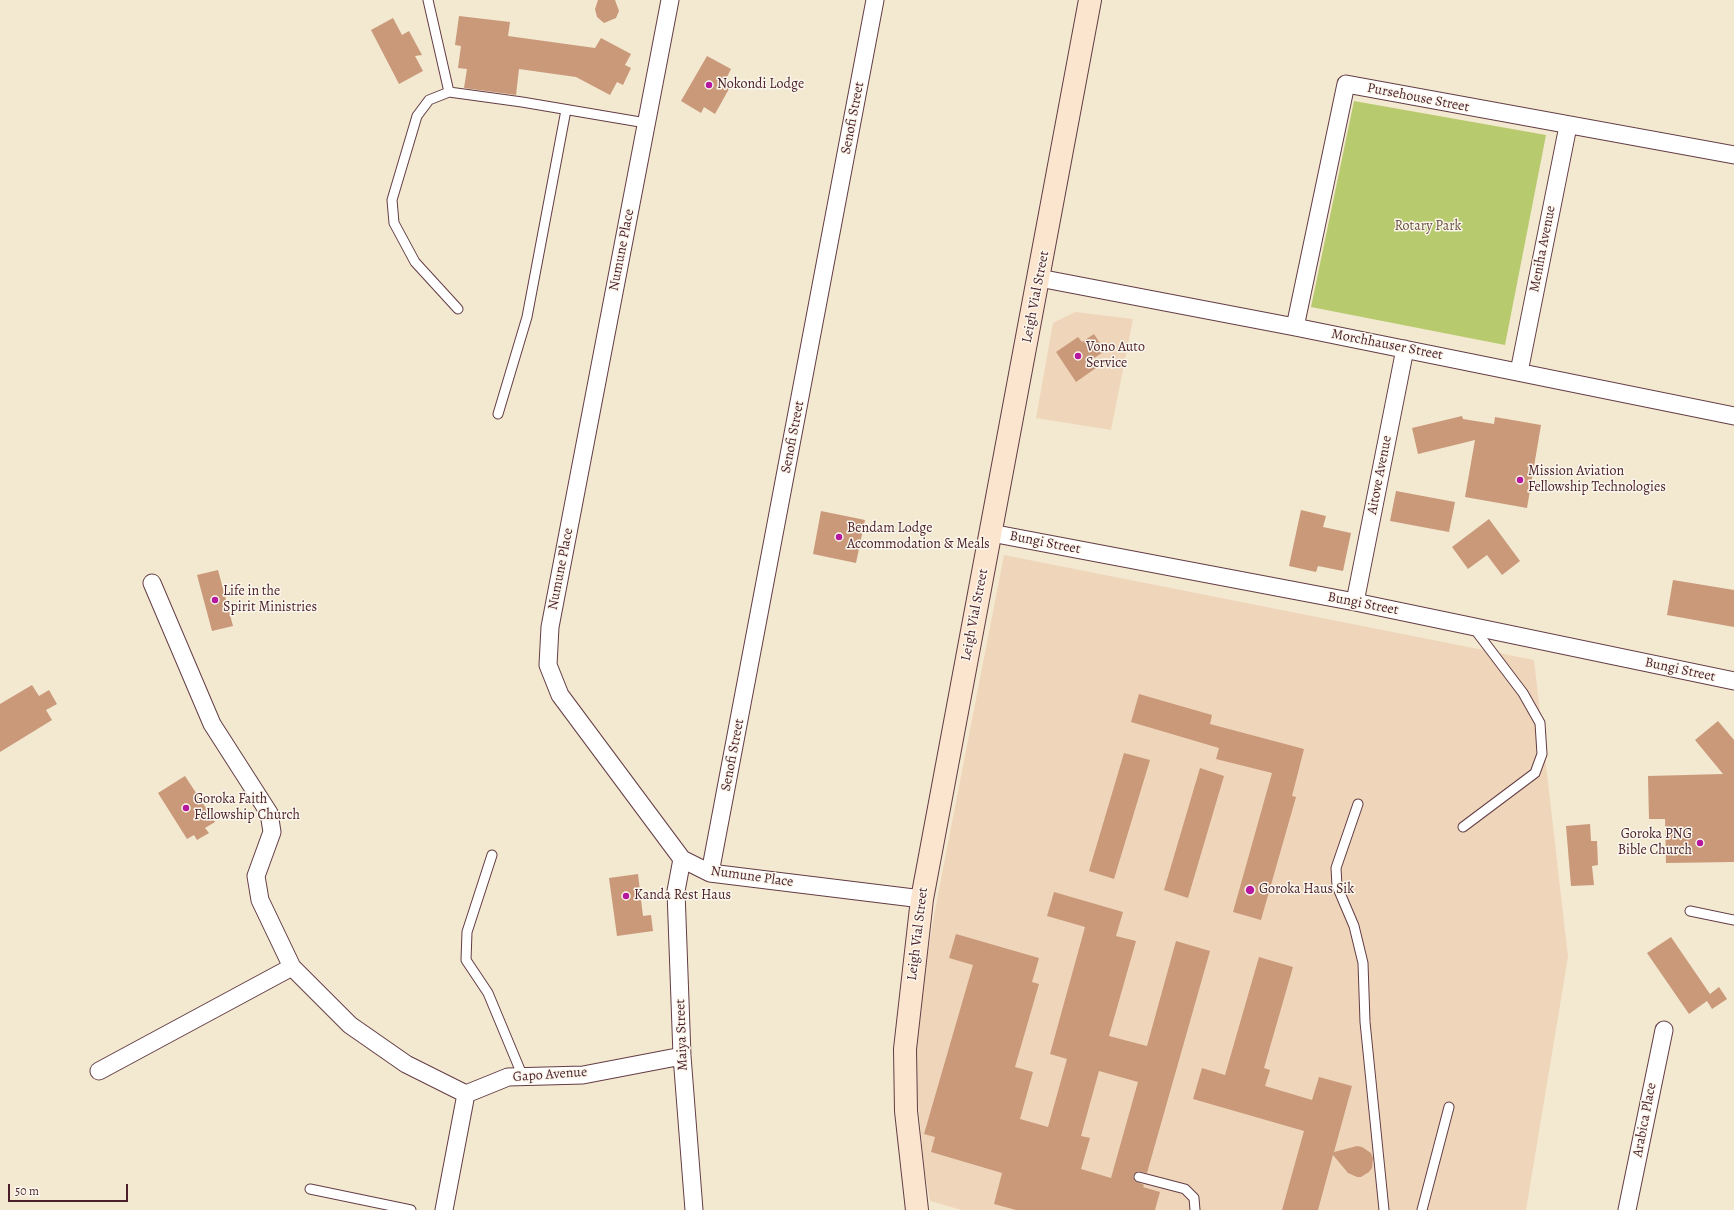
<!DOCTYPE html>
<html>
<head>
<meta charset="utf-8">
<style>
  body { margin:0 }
  #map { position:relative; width:1734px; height:1210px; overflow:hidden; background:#f3e8d0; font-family:Alegreya,serif }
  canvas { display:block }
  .scale { position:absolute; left:8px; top:1184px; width:120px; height:18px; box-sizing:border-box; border:2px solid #4a1f2b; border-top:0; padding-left:5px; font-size:12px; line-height:14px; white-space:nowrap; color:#4a1f2b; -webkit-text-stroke:3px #fbf7ec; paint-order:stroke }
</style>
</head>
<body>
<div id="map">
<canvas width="1734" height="1210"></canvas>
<div class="scale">50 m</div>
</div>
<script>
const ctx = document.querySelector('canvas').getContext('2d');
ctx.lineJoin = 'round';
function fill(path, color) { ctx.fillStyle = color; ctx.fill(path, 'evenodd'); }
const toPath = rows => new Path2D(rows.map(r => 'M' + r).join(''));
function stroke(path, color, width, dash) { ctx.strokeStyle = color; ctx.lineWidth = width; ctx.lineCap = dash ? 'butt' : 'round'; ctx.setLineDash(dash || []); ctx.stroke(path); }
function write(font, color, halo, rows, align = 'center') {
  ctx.font = font + ' Alegreya,serif'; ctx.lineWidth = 3; ctx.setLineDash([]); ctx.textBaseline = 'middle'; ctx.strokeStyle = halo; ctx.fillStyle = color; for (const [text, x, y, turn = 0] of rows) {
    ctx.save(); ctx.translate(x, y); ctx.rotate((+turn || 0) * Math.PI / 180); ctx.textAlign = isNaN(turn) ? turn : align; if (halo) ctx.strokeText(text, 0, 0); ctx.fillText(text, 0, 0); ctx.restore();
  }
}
fill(toPath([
  [1075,312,1133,319,1111,430,1036,418,1053,323],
  [1004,555,1534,660,1568,957,1526,1210,962,1210,930,1201,924,1167,913,1047,934,915]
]), '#efd6bb');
fill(toPath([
  [1354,101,1546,135,1505,345,1311,307]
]), '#b8ca6e');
fill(toPath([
  [598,0,615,0,619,11,616,18,604,23,597,17,595,9],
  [459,16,510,22,508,36,595,48,601,38,631,54,625,65,631,68,623,85,617,82,610,95,576,77,519,69,516,95,464,88,467,69,458,68,461,46,455,45],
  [393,18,402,35,409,31,422,55,415,56,423,71,399,84,371,30],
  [707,56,731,69,724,83,730,87,715,114,704,107,701,113,681,101],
  [1094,334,1105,351,1091,360,1096,368,1076,382,1056,352,1078,337,1082,342],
  [1462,416,1463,419,1494,424,1495,417,1541,425,1527,508,1465,497,1475,440,1418,454,1412,428],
  [1396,491,1455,502,1449,532,1390,521],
  [1301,510,1326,516,1323,527,1351,533,1343,571,1318,566,1316,572,1289,566],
  [821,511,865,520,856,563,813,554],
  [1489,519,1520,561,1502,575,1487,555,1468,569,1452,547],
  [218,570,233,626,212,631,197,575],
  [1673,580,1734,590,1734,627,1667,615],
  [32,685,39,696,49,690,57,704,46,710,52,720,0,752,0,704],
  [1139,694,1212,715,1210,724,1304,749,1292,796,1296,797,1261,920,1233,912,1272,773,1216,759,1219,748,1131,722],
  [1718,721,1734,740,1734,862,1666,863,1665,819,1649,819,1648,776,1723,774,1695,740],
  [1124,753,1150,760,1114,879,1089,871],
  [1200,768,1224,776,1188,898,1164,890],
  [185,776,215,822,205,828,209,833,197,840,194,835,187,839,158,793],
  [1590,824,1591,841,1597,841,1598,865,1592,866,1594,885,1571,886,1566,826],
  [638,874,643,916,651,915,653,931,617,936,609,878],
  [1054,892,1123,912,1116,936,1136,941,1109,1036,1147,1046,1176,941,1210,951,1147,1173,1138,1171,1133,1176,1135,1181,1144,1185,1143,1187,1160,1192,1155,1210,1016,1210,994,1204,1002,1173,931,1152,935,1137,924,1134,973,965,949,958,956,934,1039,958,1032,982,1039,984,1015,1067,1033,1072,1020,1119,1048,1127,1067,1059,1050,1054,1085,927,1047,916],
  [1099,1071,1138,1082,1111,1178,1081,1169,1090,1138,1081,1136],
  [1671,937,1710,994,1719,987,1727,999,1712,1009,1707,1001,1689,1014,1647,953],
  [1259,957,1293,967,1264,1068,1270,1070,1265,1086,1312,1100,1319,1077,1352,1086,1334,1152,1357,1146,1362,1147,1371,1153,1373,1158,1372,1168,1369,1172,1361,1177,1357,1177,1348,1173,1333,1155,1318,1210,1282,1210,1304,1131,1193,1099,1202,1068,1225,1075]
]), '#c9997a');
const lane = toPath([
  [428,0,449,92],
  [458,309,415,262,394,223,392,200,417,116,429,100,449,92,522,102,646,123],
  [498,414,527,317,566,110],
  [1358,804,1336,868,1337,886,1354,926,1363,963,1365,1022,1384,1210],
  [1463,827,1535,773,1542,754,1540,723,1523,693,1473,627],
  [492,855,467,932,466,960,488,993,523,1077],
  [1690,911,1734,920],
  [1139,1177,1185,1189,1194,1198,1195,1210],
  [310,1189,411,1210],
  [1422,1210,1449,1107]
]);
const street = toPath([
  [670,0,550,627,548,665,560,695,682,859,710,873,922,899],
  [1039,278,1295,327,1734,416],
  [1295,327,1346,84,1734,155],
  [1519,372,1568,126],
  [991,533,1355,602,1734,681],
  [152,583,212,724,269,813,272,832,256,876,260,900,292,967,350,1025,406,1064,466,1094],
  [1355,602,1405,349],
  [682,859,676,891,682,1056,694,1210],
  [710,873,875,0],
  [99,1071,292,967],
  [444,1210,466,1094,508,1077,583,1075,682,1056],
  [1627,1210,1664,1030]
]);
const secondary = toPath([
  [917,1210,906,1111,905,1049,922,899,1090,0]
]);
stroke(lane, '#633d44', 11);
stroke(street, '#633d44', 19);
stroke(secondary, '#633d44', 24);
stroke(lane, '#fff', 9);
stroke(street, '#fff', 17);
stroke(secondary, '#fbe5cf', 22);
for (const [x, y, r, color] of [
  [709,85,4,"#b5179e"],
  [1078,356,4,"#b5179e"],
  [1520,480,4,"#b5179e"],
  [839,537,4,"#b5179e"],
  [215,600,4,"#b5179e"],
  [186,808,4,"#b5179e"],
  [1700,843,4,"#b5179e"],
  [1250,890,5,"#b5179e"],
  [626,896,4,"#b5179e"]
]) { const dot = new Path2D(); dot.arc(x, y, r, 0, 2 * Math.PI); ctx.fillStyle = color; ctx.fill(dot); stroke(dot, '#fbf7ec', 1.5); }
write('14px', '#4a1f2b', '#fbf7ec', [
  ["Nokondi Lodge",717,85],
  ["Vono Auto",1086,348],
  ["Service",1086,364],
  ["Mission Aviation",1528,472],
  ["Fellowship Technologies",1528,488],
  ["Bendam Lodge",847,529],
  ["Accommodation & Meals",847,545],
  ["Life in the",223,592],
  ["Spirit Ministries",223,608],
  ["Goroka Faith",194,800],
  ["Fellowship Church",194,816],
  ["Goroka PNG",1692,835,"right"],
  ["Bible Church",1692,851,"right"],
  ["Goroka Haus Sik",1259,890],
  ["Kanda Rest Haus",634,896]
], 'left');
write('14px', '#4a1f2b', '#fbf7ec', [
  ["Pursehouse Street",1418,98,11],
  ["Senofi Street",853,118,-79],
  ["Meniha Avenue",1543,249,-79],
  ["Numune Place",622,250,-79],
  ["Leigh Vial Street",1036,297,-79],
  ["Morchhauser Street",1387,345,11],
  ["Senofi Street",793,437,-79],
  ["Aitove Avenue",1380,475,-79],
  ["Bungi Street",1045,543,11],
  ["Numune Place",561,569,-79],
  ["Bungi Street",1363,604,11],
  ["Leigh Vial Street",975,615,-79],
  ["Bungi Street",1680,670,12],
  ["Senofi Street",733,755,-79],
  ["Numune Place",752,877,8],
  ["Leigh Vial Street",918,934,-83],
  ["Maiya Street",682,1035,-92],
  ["Gapo Avenue",550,1075,-4],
  ["Arabica Place",1645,1120,-79]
]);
write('14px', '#6b523f', '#fbf7ec', [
  ["Rotary Park",1428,227]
]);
</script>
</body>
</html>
